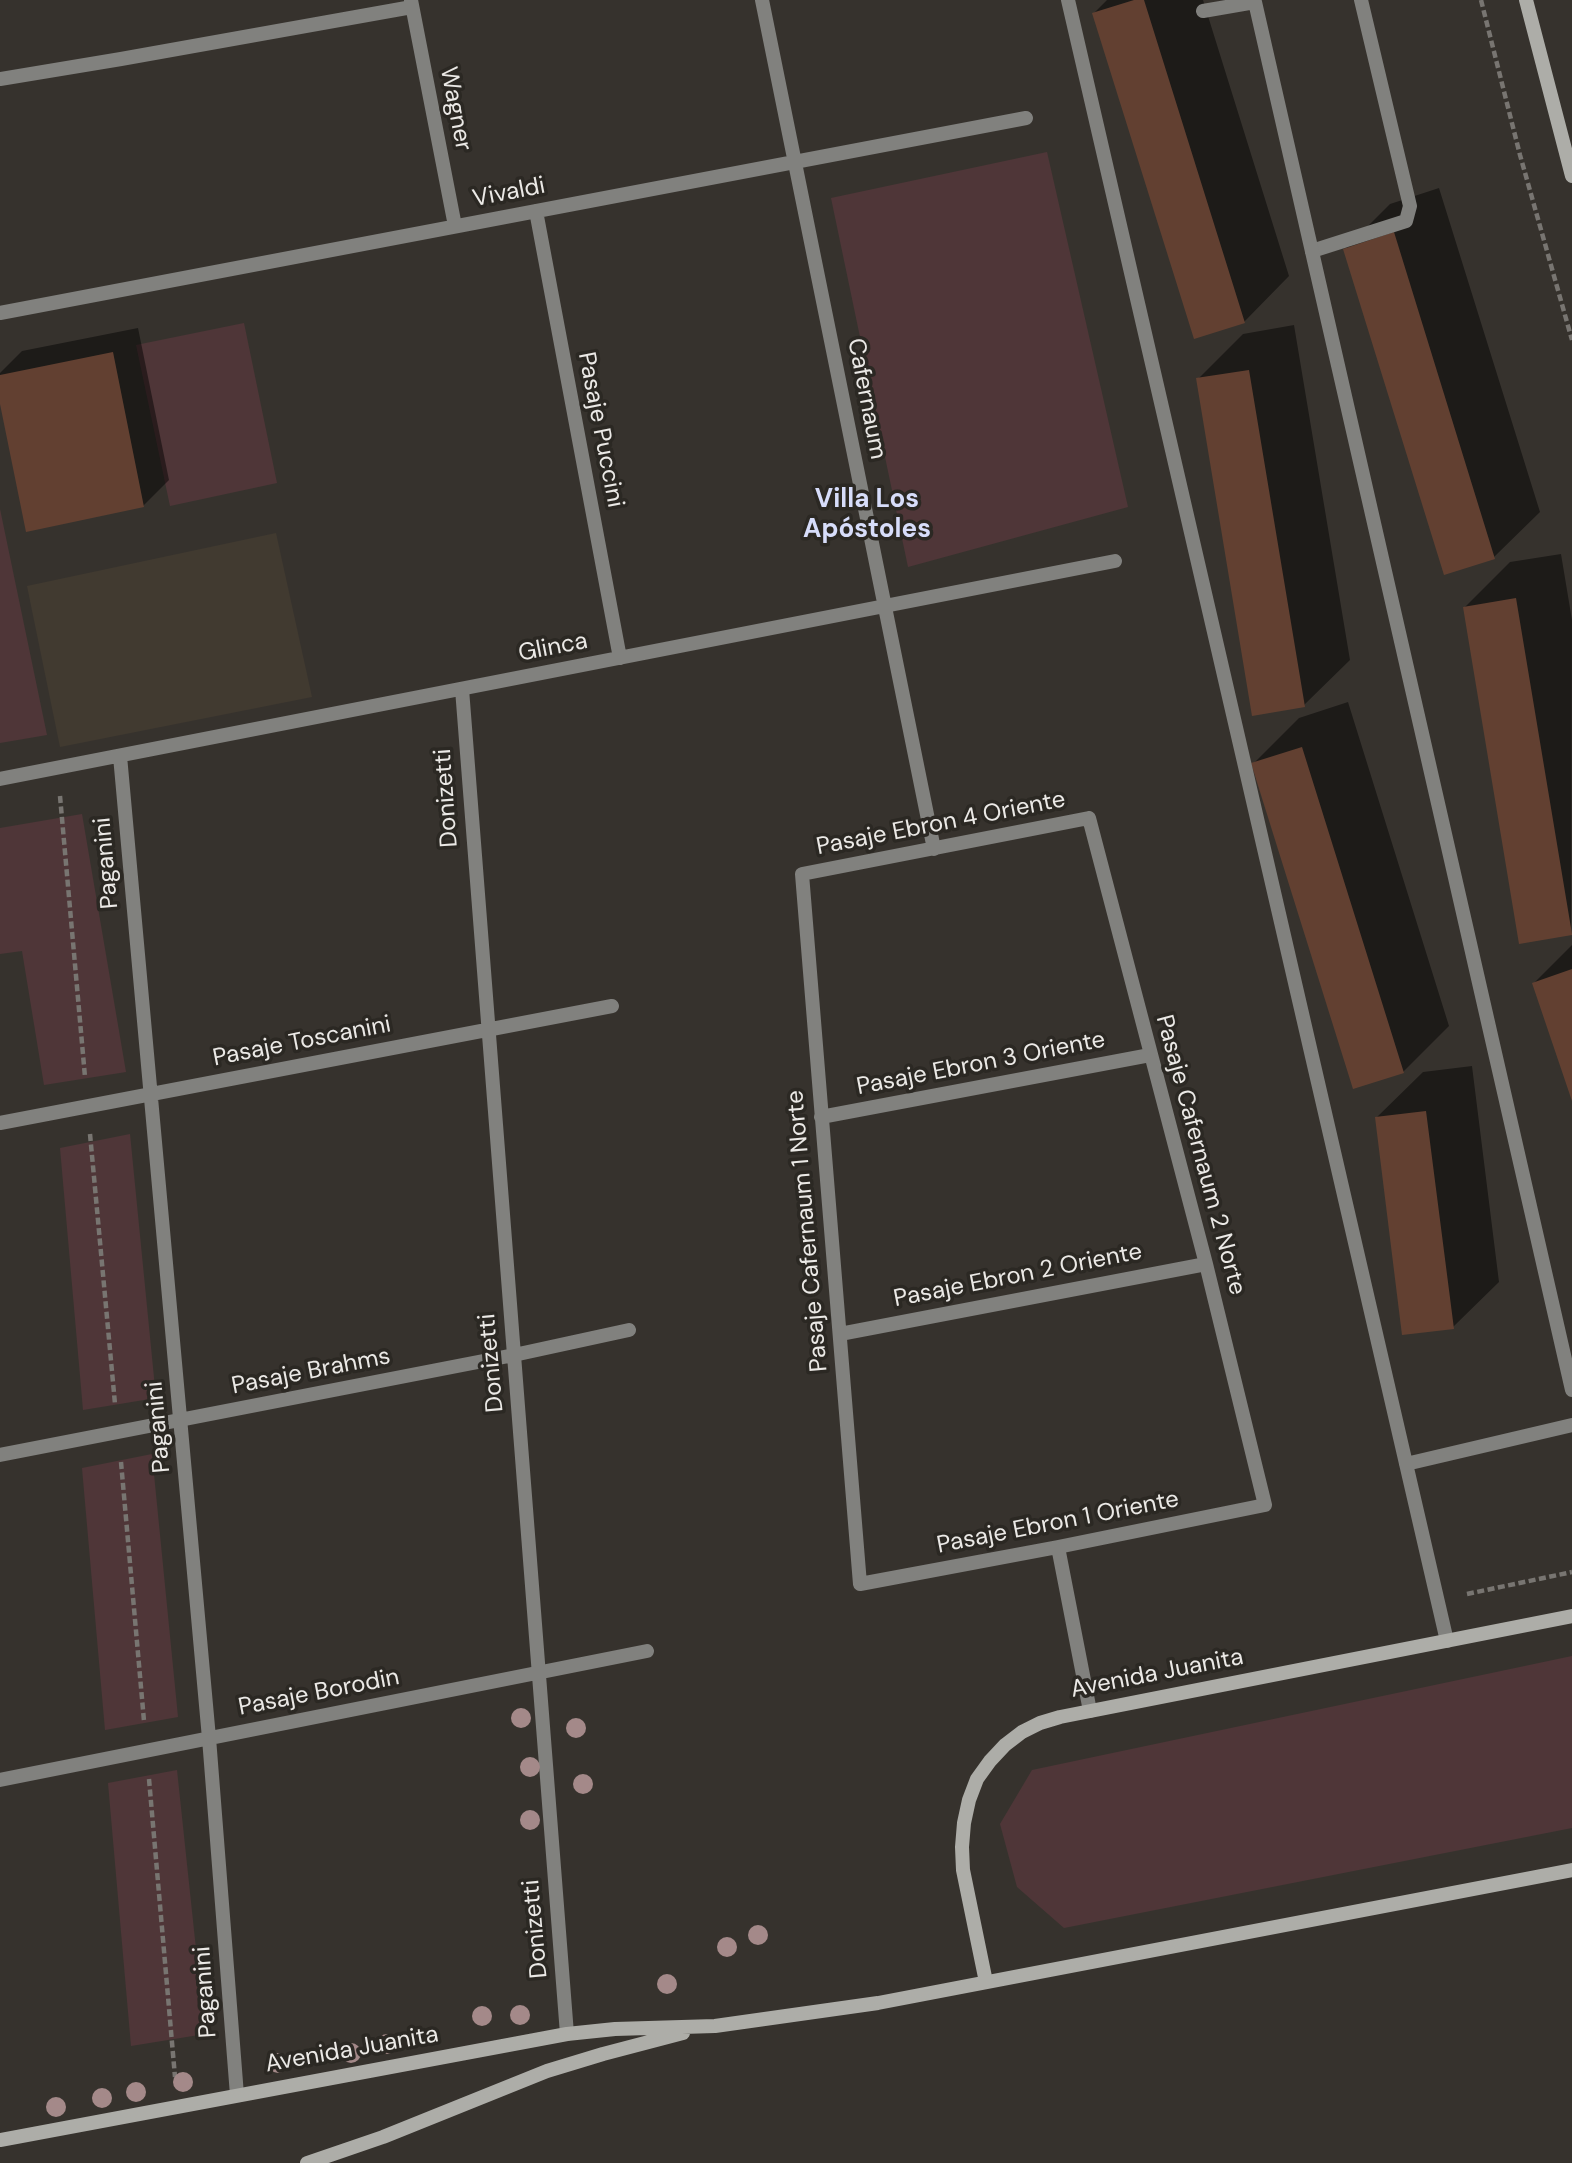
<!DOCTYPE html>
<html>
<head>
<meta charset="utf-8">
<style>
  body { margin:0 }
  canvas { display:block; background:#36322d }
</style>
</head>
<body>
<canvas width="1572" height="2163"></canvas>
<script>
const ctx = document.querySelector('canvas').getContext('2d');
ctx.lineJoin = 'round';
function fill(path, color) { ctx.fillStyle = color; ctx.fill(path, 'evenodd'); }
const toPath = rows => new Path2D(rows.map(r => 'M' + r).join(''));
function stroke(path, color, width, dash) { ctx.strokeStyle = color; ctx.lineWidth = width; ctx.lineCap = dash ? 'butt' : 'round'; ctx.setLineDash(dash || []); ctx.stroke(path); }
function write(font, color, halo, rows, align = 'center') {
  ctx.font = font + ' "DM Sans",sans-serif'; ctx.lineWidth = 7; ctx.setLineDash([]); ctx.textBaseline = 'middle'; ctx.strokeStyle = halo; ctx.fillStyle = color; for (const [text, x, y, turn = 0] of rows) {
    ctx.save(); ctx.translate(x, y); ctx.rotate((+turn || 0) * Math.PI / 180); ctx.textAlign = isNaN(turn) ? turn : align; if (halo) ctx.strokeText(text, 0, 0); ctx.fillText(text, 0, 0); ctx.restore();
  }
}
fill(toPath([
  [276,533,312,697,60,747,27,586]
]), '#413a30');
fill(toPath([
  [1047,152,1128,507,908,567,831,198],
  [244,323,277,483,170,506,136,345],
  [0,509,47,735,0,743],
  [82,814,126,1072,44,1085,22,951,0,954,0,828],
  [130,1134,156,1398,83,1410,60,1148],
  [152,1454,178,1717,105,1730,82,1468],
  [1572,1656,1572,1828,1064,1928,1017,1887,1000,1824,1032,1770],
  [177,1770,205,2034,131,2046,108,1783]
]), '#4f3638');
fill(toPath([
  [1107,0,1203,0,1289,276,1244,322,1094,13],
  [1439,188,1540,512,1494,557,1345,249,1390,204],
  [1294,325,1350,660,1304,705,1198,379,1243,334],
  [138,328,169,480,143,506,0,395,0,373,22,351],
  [1561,554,1572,620,1571,934,1465,607,1510,562],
  [1348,702,1449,1026,1403,1072,1253,764,1299,718],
  [1572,945,1572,1097,1534,983],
  [1472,1066,1499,1282,1453,1327,1377,1117,1423,1072]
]), '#0007');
fill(toPath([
  [1134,0,1144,0,1245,323,1194,339,1092,13],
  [1394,232,1495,559,1444,575,1343,249],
  [113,352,144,507,26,532,0,404,0,375],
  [1249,370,1305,707,1252,716,1196,378],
  [1516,598,1572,934,1572,935,1519,944,1463,607],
  [1302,747,1404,1073,1353,1089,1251,763],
  [1572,969,1572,1101,1532,983],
  [1426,1111,1454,1329,1402,1335,1375,1117]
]), '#624031');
stroke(toPath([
  [1481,0,1520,155,1572,340],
  [60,796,85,1077],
  [90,1134,115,1404],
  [121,1462,144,1721],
  [1467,1594,1572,1572],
  [149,1779,175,2077]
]), '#787571', 4.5, [7, 3.5]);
stroke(toPath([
  [1312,251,1406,221,1410,206,1361,0]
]), '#81817e', 14);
stroke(toPath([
  [411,0,455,226],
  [762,0,934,849],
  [1068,0,1447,1641],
  [1203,11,1255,2,1572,1390],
  [0,79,121,59,412,7],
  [536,211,620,658],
  [0,313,1026,118],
  [462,689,567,2034],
  [120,756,209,1738,237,2095],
  [0,779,1115,561],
  [1089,818,1206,1264,1265,1505,1058,1547,860,1584,802,874,1089,818],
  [821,1117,1150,1055],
  [0,1123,612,1006],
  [840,1334,1206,1264],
  [0,1455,514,1355,629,1330],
  [1406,1464,1572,1425],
  [1058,1547,1090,1711],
  [0,1780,647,1651]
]), '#81817e', 14);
stroke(toPath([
  [1526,0,1572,176],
  [986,1982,963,1870,962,1847,964,1823,969,1800,977,1779,990,1761,1005,1745,1022,1732,1040,1723,1060,1717,1572,1616],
  [0,2140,567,2034,615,2029,715,2026,878,2003,1572,1870],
  [307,2163,383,2137,547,2071,603,2054,683,2033]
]), '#adada8', 14);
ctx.fillStyle = '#a48989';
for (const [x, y] of [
  [521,1718],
  [576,1728],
  [530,1767],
  [583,1784],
  [530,1820],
  [758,1935],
  [727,1947],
  [667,1984],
  [520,2015],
  [482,2016],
  [387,2044],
  [351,2053],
  [278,2063],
  [183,2082],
  [136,2092],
  [102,2098],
  [56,2107]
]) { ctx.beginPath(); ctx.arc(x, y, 10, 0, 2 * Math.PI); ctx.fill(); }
write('24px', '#ebe9e6', '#2b2823', [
  ["Wagner",455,109,79],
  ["Vivaldi",509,193,-11],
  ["Cafernaum",866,399,79],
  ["Pasaje Puccini",600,430,79],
  ["Glinca",553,648,-11],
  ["Donizetti",447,798,-94],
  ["Pasaje Ebron 4 Oriente",941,824,-11],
  ["Paganini",107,863,-95],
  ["Pasaje Toscanini",302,1042,-11],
  ["Pasaje Ebron 3 Oriente",981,1064,-11],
  ["Pasaje Cafernaum 2 Norte",1200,1155,75],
  ["Pasaje Cafernaum 1 Norte",808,1231,-95],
  ["Pasaje Ebron 2 Oriente",1018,1276,-11],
  ["Donizetti",492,1363,-95],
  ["Pasaje Brahms",311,1372,-11],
  ["Paganini",159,1427,-95],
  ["Pasaje Ebron 1 Oriente",1058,1523,-11],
  ["Avenida Juanita",1157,1674,-11],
  ["Pasaje Borodin",319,1693,-11],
  ["Donizetti",536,1929,-95],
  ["Paganini",206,1992,-94],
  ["Avenida Juanita",352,2050,-10]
]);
write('bold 26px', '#d7ddfa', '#2b2823', [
  ["Villa Los",867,500],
  ["Apóstoles",867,530]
]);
</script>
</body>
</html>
